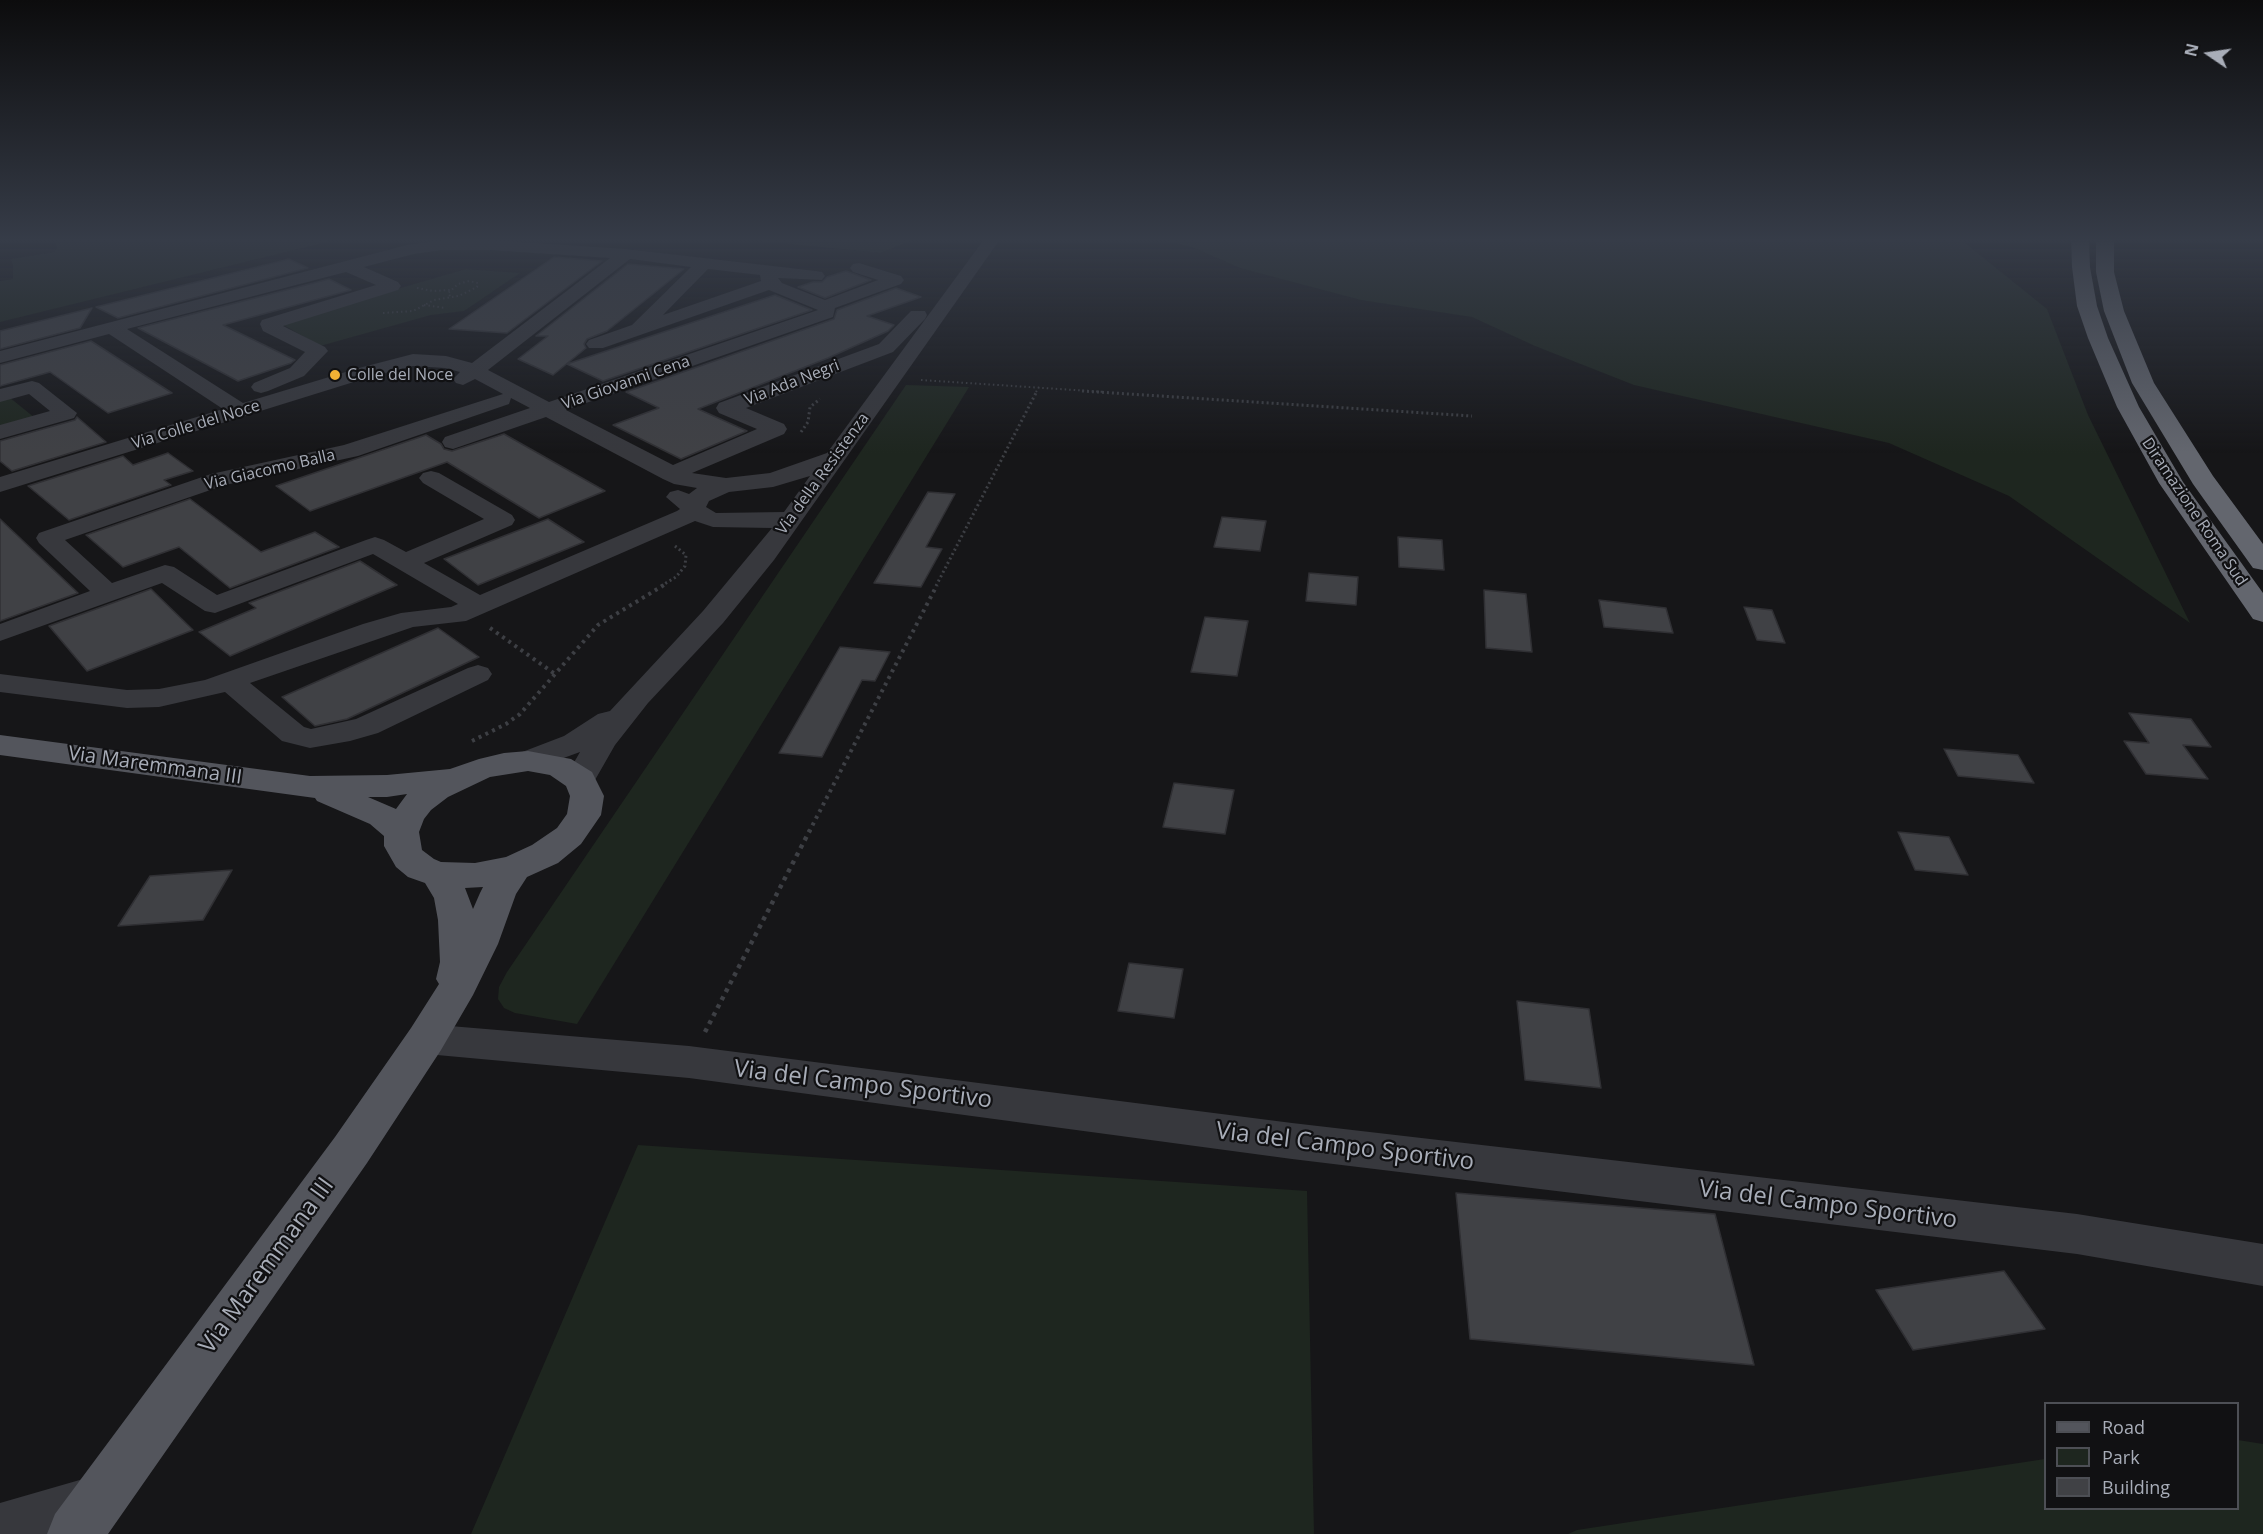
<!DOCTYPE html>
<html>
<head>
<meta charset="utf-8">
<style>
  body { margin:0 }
  #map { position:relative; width:2263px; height:1534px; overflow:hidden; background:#161618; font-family:"Open Sans",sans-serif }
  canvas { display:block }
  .legend { position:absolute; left:2044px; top:1402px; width:195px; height:108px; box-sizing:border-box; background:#111113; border:2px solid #4d4f55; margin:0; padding:8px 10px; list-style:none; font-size:18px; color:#a8adb8 }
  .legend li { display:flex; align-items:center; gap:12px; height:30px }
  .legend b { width:30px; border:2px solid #4d4f55 }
  .north { position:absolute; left:2179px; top:24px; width:60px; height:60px; -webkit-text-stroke:4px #111113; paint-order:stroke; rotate:283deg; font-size:16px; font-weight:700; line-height:24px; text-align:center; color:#a8adb8 }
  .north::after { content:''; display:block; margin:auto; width:21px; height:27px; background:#a8adb8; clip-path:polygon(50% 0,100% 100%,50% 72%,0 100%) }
</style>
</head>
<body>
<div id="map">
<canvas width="2263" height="1534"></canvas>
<ul class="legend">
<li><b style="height:8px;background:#53555c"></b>Road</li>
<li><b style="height:16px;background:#1e261f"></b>Park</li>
<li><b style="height:16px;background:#404145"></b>Building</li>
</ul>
<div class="north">N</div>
</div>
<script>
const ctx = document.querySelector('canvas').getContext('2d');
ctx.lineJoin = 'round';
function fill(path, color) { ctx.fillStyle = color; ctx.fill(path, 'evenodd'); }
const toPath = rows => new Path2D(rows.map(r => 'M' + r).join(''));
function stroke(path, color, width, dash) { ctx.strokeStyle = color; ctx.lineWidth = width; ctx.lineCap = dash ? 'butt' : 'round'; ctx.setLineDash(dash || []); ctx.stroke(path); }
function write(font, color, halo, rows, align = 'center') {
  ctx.font = font + ' "Open Sans",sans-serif'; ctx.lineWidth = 4.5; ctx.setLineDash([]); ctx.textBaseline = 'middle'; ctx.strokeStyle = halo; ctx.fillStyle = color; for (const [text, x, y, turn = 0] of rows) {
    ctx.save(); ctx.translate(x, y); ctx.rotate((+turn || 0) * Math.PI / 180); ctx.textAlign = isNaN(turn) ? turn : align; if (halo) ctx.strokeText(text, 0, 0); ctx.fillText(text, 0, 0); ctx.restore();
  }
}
fill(toPath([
  [54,238,343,238,0,322,0,281,13,279,13,265,11,259,54,252,57,248],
  [732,238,916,238,881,253],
  [1154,238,1959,238,2047,309,2088,415,2190,623,2009,496,1889,443,1634,385,1535,346,1472,317,1361,300,1240,268,1192,247],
  [466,269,520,273,464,311,431,315,320,346,280,323],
  [906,385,969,387,577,1024,515,1013,504,1008,498,999,499,987,507,972],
  [9,397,35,418,0,428,0,399],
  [638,1145,1307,1191,1314,1534,471,1534],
  [2238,1440,2263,1444,2263,1534,1568,1534,1577,1530,2045,1459,2046,1508,2238,1508]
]), '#1e261f');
const building = toPath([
  [554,257,602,261,507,333,449,329,554,257],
  [289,259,308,268,118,318,96,307,289,259],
  [628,264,684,269,607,331,587,339,584,344,586,348,553,375,518,359,548,336,536,336,628,264],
  [846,271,871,280,825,298,798,287,813,282,822,282,827,277,846,271],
  [329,279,351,290,223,325,295,360,291,363,238,381,138,328,329,279],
  [896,288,921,297,867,316,894,325,888,331,828,358,698,409,747,431,681,459,613,425,659,408,626,392,834,319,837,310,896,288],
  [775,295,812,310,603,381,567,364,775,295],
  [92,308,80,328,0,349,0,331,92,308],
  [91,341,172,393,108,413,50,372,0,386,0,365,91,341],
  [77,417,106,442,12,471,0,461,0,441,75,420,77,417],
  [504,434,605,491,539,518,447,462,310,511,276,486,426,435,441,444,444,449,452,451,504,434],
  [168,453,193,471,164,480,171,485,69,520,28,486,123,456,133,465,168,453],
  [928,492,955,494,926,547,942,549,921,587,874,583,928,492],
  [190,499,261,552,315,532,339,547,230,588,179,547,123,567,86,535,190,499],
  [1222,517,1266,521,1260,551,1214,547,1222,517],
  [0,519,78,593,0,621,0,519],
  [548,519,584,542,478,585,444,559,548,519],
  [1398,537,1442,540,1444,570,1399,567,1398,537],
  [360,561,397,585,230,656,199,632,256,608,249,603,360,561],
  [1309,573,1358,577,1356,605,1306,601,1309,573],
  [151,589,193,630,87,671,49,626,151,589],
  [1484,590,1526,594,1532,652,1486,648,1484,590],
  [1599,600,1666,608,1673,633,1604,627,1599,600],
  [1744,607,1772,610,1785,643,1757,640,1744,607],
  [1205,617,1248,621,1237,676,1191,672,1205,617],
  [438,628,479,657,347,719,315,726,282,697,438,628],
  [840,647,890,652,875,681,862,680,822,757,779,753,840,647],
  [2129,713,2191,719,2211,747,2183,745,2208,779,2146,774,2124,741,2149,743,2129,713],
  [1944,749,2018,755,2034,783,1958,776,1944,749],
  [1174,783,1234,790,1225,834,1163,827,1174,783],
  [1898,832,1949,837,1968,875,1915,870,1898,832],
  [232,870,203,920,118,926,150,876,232,870],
  [1129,963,1183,969,1174,1018,1118,1011,1129,963],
  [1517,1001,1589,1009,1601,1088,1525,1080,1517,1001],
  [1456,1193,1715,1214,1754,1365,1470,1339,1456,1193],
  [2004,1271,2045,1329,1913,1350,1876,1290,2004,1271]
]);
fill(building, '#404145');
stroke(building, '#303034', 1.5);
stroke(toPath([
  [417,288,433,291,450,290],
  [424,305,446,308],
  [383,313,413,311,434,300,458,296,463,294,477,287,478,283,469,281,458,284,448,293,451,297],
  [921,380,1105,392],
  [1036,392,1039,387]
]), '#3d3f44', 2, [1.5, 3]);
stroke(toPath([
  [1082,391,1472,416],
  [801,432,808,422,810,407,820,399],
  [661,586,676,577,685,566,686,555,675,546],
  [936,586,1037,391]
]), '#3d3f44', 3, [2, 3]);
stroke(toPath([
  [490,628,555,674],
  [472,741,506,724,520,714,598,625,664,585],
  [809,832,937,585]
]), '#3d3f44', 4, [3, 4.5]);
stroke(toPath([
  [705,1032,810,830]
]), '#3d3f44', 4.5, [4, 5]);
fill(toPath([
  [985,238,1001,238,774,560,723,623,648,703,615,745,591,787,580,790,569,787,564,780,580,752,528,771,517,768,512,761,517,754,564,736,598,714,610,711,703,611,772,528,713,527,695,521,466,621,413,627,250,683,304,727,311,729,356,719,468,668,478,665,488,668,492,674,488,680,378,733,350,741,310,748,282,741,225,692,159,707,127,708,0,692,0,674,127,690,159,689,205,680,363,624,401,613,451,607,458,604,373,554,215,613,205,611,162,583,0,641,0,624,90,591,39,543,36,538,39,533,211,474,344,445,503,394,475,379,463,385,456,383,453,379,460,372,445,368,413,366,373,376,0,492,0,477,223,409,109,334,0,363,0,351,407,245,443,240,488,240,626,249,816,271,822,272,825,276,822,280,778,278,782,283,825,300,878,280,853,272,850,268,853,264,859,263,901,276,904,280,901,284,835,308,833,317,566,410,673,465,757,429,719,413,716,408,719,403,879,344,911,311,925,311,927,315,925,319,893,352,746,408,784,424,787,429,784,434,692,473,726,478,770,473,827,453,985,238],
  [443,250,488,250,610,258,472,363,446,356,413,354,359,368,243,403,127,329,346,272,376,285,262,320,260,324,263,331,305,352,290,368,254,383,251,387,254,391,261,393,268,391,304,376,328,351,325,347,283,326,398,290,401,286,398,282,364,267,414,254,443,250],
  [630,259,691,267,632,325,589,340,586,344,589,348,603,348,769,290,818,310,549,402,488,370,630,259],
  [708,269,760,275,761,281,663,315,708,269],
  [511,398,530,408,445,437,442,442,445,447,453,449,546,417,663,479,674,484,697,488,689,494,678,490,670,492,666,497,680,509,677,511,480,595,424,563,512,525,515,520,512,515,439,473,431,471,423,473,419,478,423,483,484,519,406,552,384,540,375,537,366,540,217,595,174,567,165,565,112,583,65,540,225,485,358,456,509,404,511,398],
  [810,476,784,512,716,513,706,507,709,501,729,492,773,487,810,476],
  [32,381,39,383,77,413,74,418,0,439,0,425,50,411,29,394,0,402,0,389,32,381],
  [426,1024,689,1046,1292,1123,2077,1214,2263,1244,2263,1286,2077,1254,1292,1159,689,1078,426,1054,412,1050,406,1039,412,1028,426,1024],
  [97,1475,116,1482,123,1501,116,1520,74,1534,0,1534,0,1503,97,1475]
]), '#37383d');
fill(toPath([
  [0,735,310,776,387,775,450,769,479,759,504,753,528,751,571,759,592,772,604,796,601,815,581,844,558,863,527,877,516,894,498,944,473,995,441,1050,367,1163,108,1534,47,1534,55,1514,335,1137,411,1028,439,984,436,979,440,962,438,920,434,898,425,883,408,877,396,867,384,846,384,836,370,824,317,801,315,798,0,755,0,735],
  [528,771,550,775,566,786,570,796,567,814,557,828,532,845,506,857,475,863,441,862,434,859,422,850,419,832,424,819,431,810,448,797,490,777,528,771],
  [407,794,396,809,368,797,387,797,407,794],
  [483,887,480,893,473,909,465,888,483,887]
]), '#53555c');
fill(toPath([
  [2071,238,2089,238,2090,267,2097,306,2108,338,2139,407,2183,482,2263,593,2263,622,2253,619,2159,483,2117,407,2088,338,2077,306,2072,267,2071,238],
  [2096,238,2114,238,2114,272,2124,311,2154,383,2213,476,2263,544,2263,570,2253,568,2193,484,2132,383,2104,311,2096,272,2096,238]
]), '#63666e');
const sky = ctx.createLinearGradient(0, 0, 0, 453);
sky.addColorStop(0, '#0c0c0d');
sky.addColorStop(0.53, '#363c48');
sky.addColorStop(1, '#363c4800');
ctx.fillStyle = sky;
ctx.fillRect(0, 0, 2263, 453);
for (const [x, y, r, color] of [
  [335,375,6,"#f2b134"]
]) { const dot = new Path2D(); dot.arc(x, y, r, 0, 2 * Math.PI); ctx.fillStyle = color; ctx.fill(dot); stroke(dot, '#111113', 2); }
write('16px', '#a8adb8', '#111113', [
  ["Colle del Noce",347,375]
], 'left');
write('16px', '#a8adb8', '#111113', [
  ["Via Giovanni Cena",626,383,-19],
  ["Via Ada Negri",792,383,-21],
  ["Via Colle del Noce",196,425,-17],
  ["Via Giacomo Balla",270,470,-13],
  ["Via della Resistenza",823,474,-54],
  ["Diramazione Roma Sud",2194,512,56]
]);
write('20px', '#a8adb8', '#111113', [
  ["Via Maremmana III",155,766,8]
]);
write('24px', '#a8adb8', '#111113', [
  ["Via del Campo Sportivo",863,1085,7],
  ["Via del Campo Sportivo",1345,1147,7],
  ["Via del Campo Sportivo",1828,1205,7],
  ["Via Maremmana III",267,1266,-54]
]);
</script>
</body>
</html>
